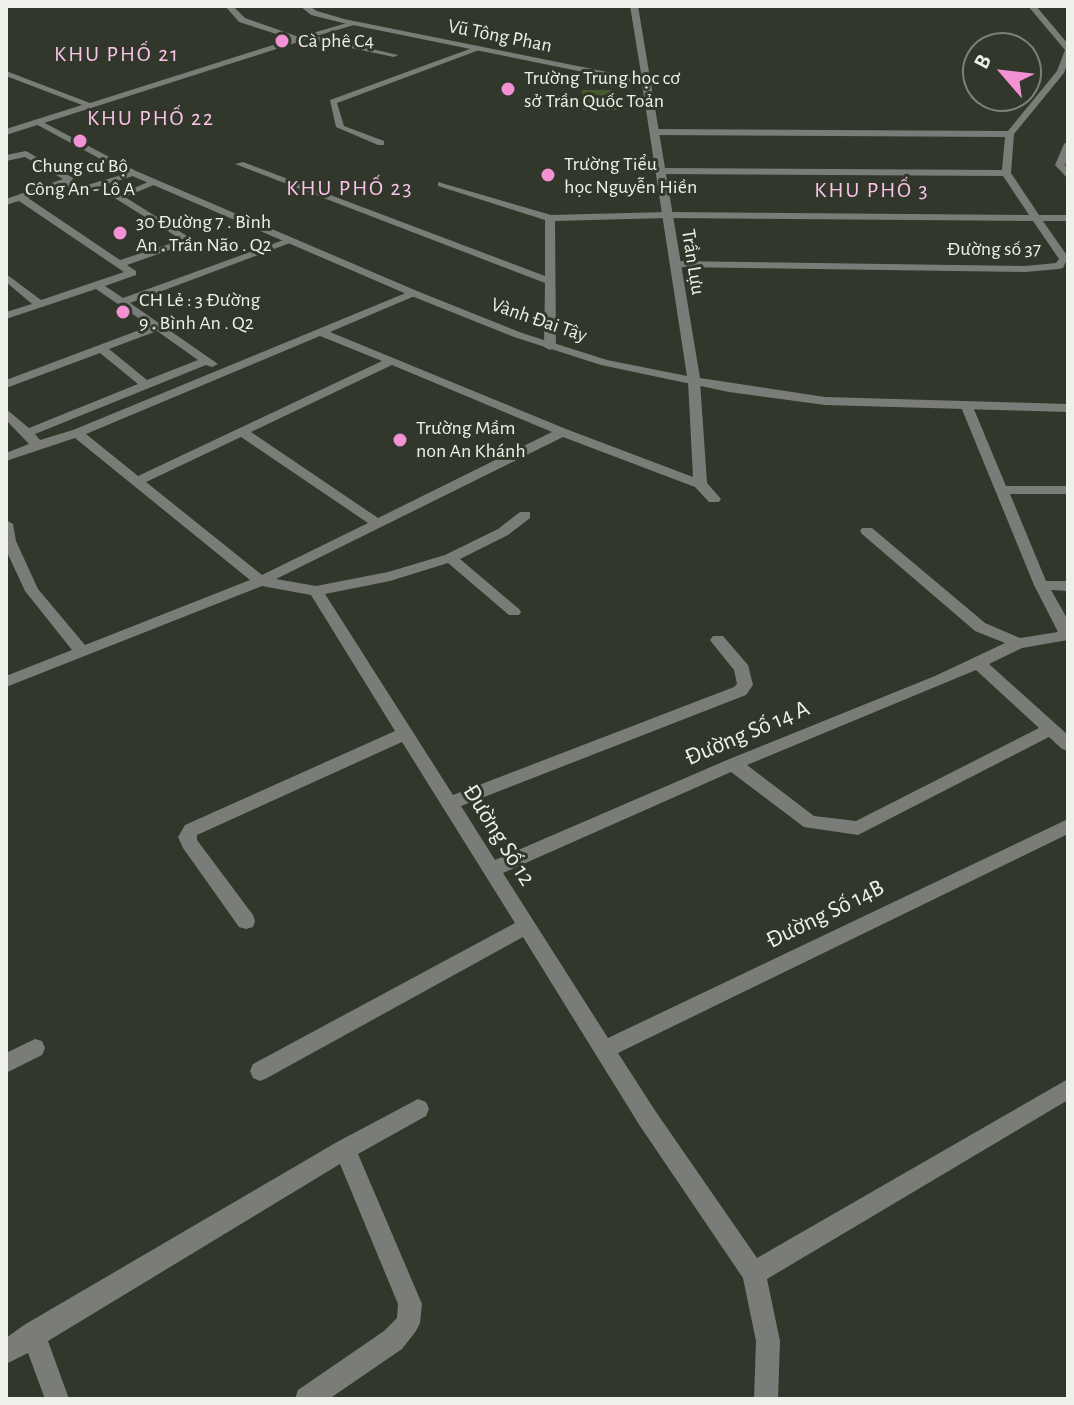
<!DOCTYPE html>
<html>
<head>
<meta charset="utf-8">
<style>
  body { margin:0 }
  #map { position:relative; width:1074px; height:1405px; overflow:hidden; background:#31372b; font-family:"Alegreya Sans",sans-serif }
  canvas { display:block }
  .frame { position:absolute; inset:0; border:8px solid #edf1e9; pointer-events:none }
  .north { position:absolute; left:962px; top:32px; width:80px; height:80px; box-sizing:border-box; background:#31372b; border:2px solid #7c8177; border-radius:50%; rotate:298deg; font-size:22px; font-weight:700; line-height:32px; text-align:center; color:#edf1e9 }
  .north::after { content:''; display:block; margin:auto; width:28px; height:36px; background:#f391d5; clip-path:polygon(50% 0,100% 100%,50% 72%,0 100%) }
</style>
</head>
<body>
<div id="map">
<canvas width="1074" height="1405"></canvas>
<div class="frame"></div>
<div class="north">B</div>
</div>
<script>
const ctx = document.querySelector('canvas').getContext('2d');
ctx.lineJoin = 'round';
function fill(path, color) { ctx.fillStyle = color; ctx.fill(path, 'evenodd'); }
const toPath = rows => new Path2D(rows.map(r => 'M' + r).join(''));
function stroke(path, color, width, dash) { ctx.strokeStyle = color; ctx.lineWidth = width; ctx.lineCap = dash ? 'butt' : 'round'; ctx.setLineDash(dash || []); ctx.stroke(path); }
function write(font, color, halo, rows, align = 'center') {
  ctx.font = font + ' "Alegreya Sans",sans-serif'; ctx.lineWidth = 6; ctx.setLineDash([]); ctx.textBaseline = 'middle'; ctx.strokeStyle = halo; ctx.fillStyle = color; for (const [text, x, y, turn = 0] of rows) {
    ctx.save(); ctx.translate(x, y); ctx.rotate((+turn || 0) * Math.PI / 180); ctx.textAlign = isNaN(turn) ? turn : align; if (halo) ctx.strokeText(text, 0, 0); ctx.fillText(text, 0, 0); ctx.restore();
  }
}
fill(toPath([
  [582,90,615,90,617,110,583,110]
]), '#465a2e');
fill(toPath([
  [225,6,233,6,245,18,299,37,354,21,354,25,316,36,398,55,394,57,308,39,6,135,6,129,82,105,6,76,6,71,90,103,292,39,239,22,225,6],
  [1028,6,1036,6,1068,44,1068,62,1064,73,1014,134,1011,173,1039,215,1068,215,1068,221,1043,221,1068,257,1063,268,1059,269,1025,272,675,267,670,264,675,261,1025,266,1056,263,1059,259,1033,221,667,218,555,221,556,347,550,350,544,347,545,283,235,164,243,162,545,276,545,220,438,186,438,182,551,215,667,212,1029,215,1003,176,660,174,655,171,660,168,1002,170,1005,137,654,135,650,132,654,129,1008,131,1057,71,1065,50,1028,6],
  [475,47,482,49,337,103,344,126,384,141,384,145,378,145,336,127,330,100,475,47],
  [1068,141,1068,156,1065,165,1068,170,1068,179,1055,165,1064,144,1068,141],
  [26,151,73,178,72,182,80,187,136,171,136,175,79,193,64,185,28,198,120,260,182,240,113,197,153,180,161,182,125,197,195,241,127,265,136,271,136,275,105,286,123,298,289,238,298,240,130,303,218,364,212,367,206,365,35,434,40,440,73,430,413,290,418,293,417,295,330,332,566,429,693,477,688,381,694,377,700,381,707,483,721,499,719,502,709,502,695,487,563,437,276,579,316,586,388,572,445,555,498,529,520,512,530,512,530,518,508,535,460,559,519,609,521,612,519,615,509,615,448,563,390,581,325,594,453,795,734,687,737,684,734,670,713,644,710,640,713,636,723,636,748,665,753,685,746,695,461,806,495,860,727,760,935,676,1005,643,975,631,862,534,860,531,862,528,872,528,985,623,1020,638,1058,632,1034,585,961,407,963,404,971,404,973,407,1006,486,1068,486,1068,494,1010,494,1046,581,1068,581,1068,591,1051,590,1068,620,1068,640,1022,648,989,664,1068,735,1068,751,1062,749,1049,737,858,835,804,827,731,772,503,873,608,1038,1068,819,1068,834,618,1053,656,1112,757,1258,1068,1079,1068,1100,767,1279,780,1341,778,1399,754,1399,756,1341,743,1278,640,1126,523,937,267,1078,260,1081,253,1078,250,1071,253,1064,515,923,402,742,197,835,197,840,253,915,255,921,253,927,246,929,239,927,183,848,178,837,185,825,395,731,311,595,262,586,6,687,6,676,72,650,25,591,6,550,6,520,13,524,16,541,38,589,85,645,250,580,75,438,6,461,6,453,29,444,6,420,6,409,29,428,138,384,100,353,6,388,6,380,150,326,96,289,6,319,6,312,32,304,6,282,6,274,41,300,124,272,19,201,6,205,6,199,63,179,25,157,6,161,6,155,26,151],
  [157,331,198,360,147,380,109,349,157,331],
  [320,336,382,361,138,476,86,434,320,336],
  [392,365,552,432,378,518,251,432,392,365],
  [241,437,368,523,262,575,146,482,241,437],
  [976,670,1039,728,856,821,814,816,747,765,976,670],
  [35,1039,42,1041,45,1048,42,1055,6,1073,6,1053,35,1039],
  [418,1099,426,1102,429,1109,426,1116,358,1154,422,1304,420,1323,416,1331,402,1349,329,1399,295,1399,298,1390,384,1331,397,1318,398,1304,340,1164,48,1341,69,1399,45,1399,28,1353,6,1364,6,1338,24,1325,337,1142,418,1099]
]), '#7a7d77');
fill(toPath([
  [300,6,309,6,317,11,344,19,642,79,630,6,638,6,700,378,825,397,1068,404,1068,412,825,405,729,392,601,365,514,337,409,295,130,175,32,122,39,120,136,171,417,291,522,333,607,360,687,376,642,84,343,23,311,15,300,6]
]), '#7a7d77');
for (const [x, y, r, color] of [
  [282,41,8,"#f391d5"],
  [508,89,8,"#f391d5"],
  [80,141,8,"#f391d5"],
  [548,175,8,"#f391d5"],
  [120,233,8,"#f391d5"],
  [123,312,8,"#f391d5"],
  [400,440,8,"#f391d5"]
]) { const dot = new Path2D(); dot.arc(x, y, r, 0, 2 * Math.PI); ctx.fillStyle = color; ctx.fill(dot); stroke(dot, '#31372b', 3); }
write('20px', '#edf1e9', '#31372b', [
  ["Vũ Tông Phan",500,36,11],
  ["Đường số 37",994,249],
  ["Trần Lựu",693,262,81],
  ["Vành Đai Tây",539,320,19]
]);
write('20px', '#edf1e9', '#31372b', [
  ["Cà phê C4",298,41],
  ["Trường Trung học cơ",524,78],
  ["sở Trần Quốc Toản",524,101],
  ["Trường Tiểu",564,164],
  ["học Nguyễn Hiền",564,187],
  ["Chung cư Bộ",80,166,"center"],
  ["Công An - Lô A",80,189,"center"],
  ["30 Đường 7 . Bình",136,222],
  ["An . Trần Não . Q2",136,245],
  ["CH Lẻ : 3 Đường",139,300],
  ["9 . Bình An . Q2",139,323],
  ["Trường Mầm",416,428],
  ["non An Khánh",416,451]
], 'left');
ctx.letterSpacing = '2px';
write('22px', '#fcc3e9', '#31372b', [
  ["KHU PHỐ 21",117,54],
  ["KHU PHỐ 22",151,118],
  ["KHU PHỐ 23",350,188],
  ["KHU PHỐ 3",872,190]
]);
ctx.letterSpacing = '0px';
write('24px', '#edf1e9', '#31372b', [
  ["Đường Số 14 A",747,733,-23],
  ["Đường Số 12",499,835,58],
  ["Đường Số 14B",825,914,-26]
]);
</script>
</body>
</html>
